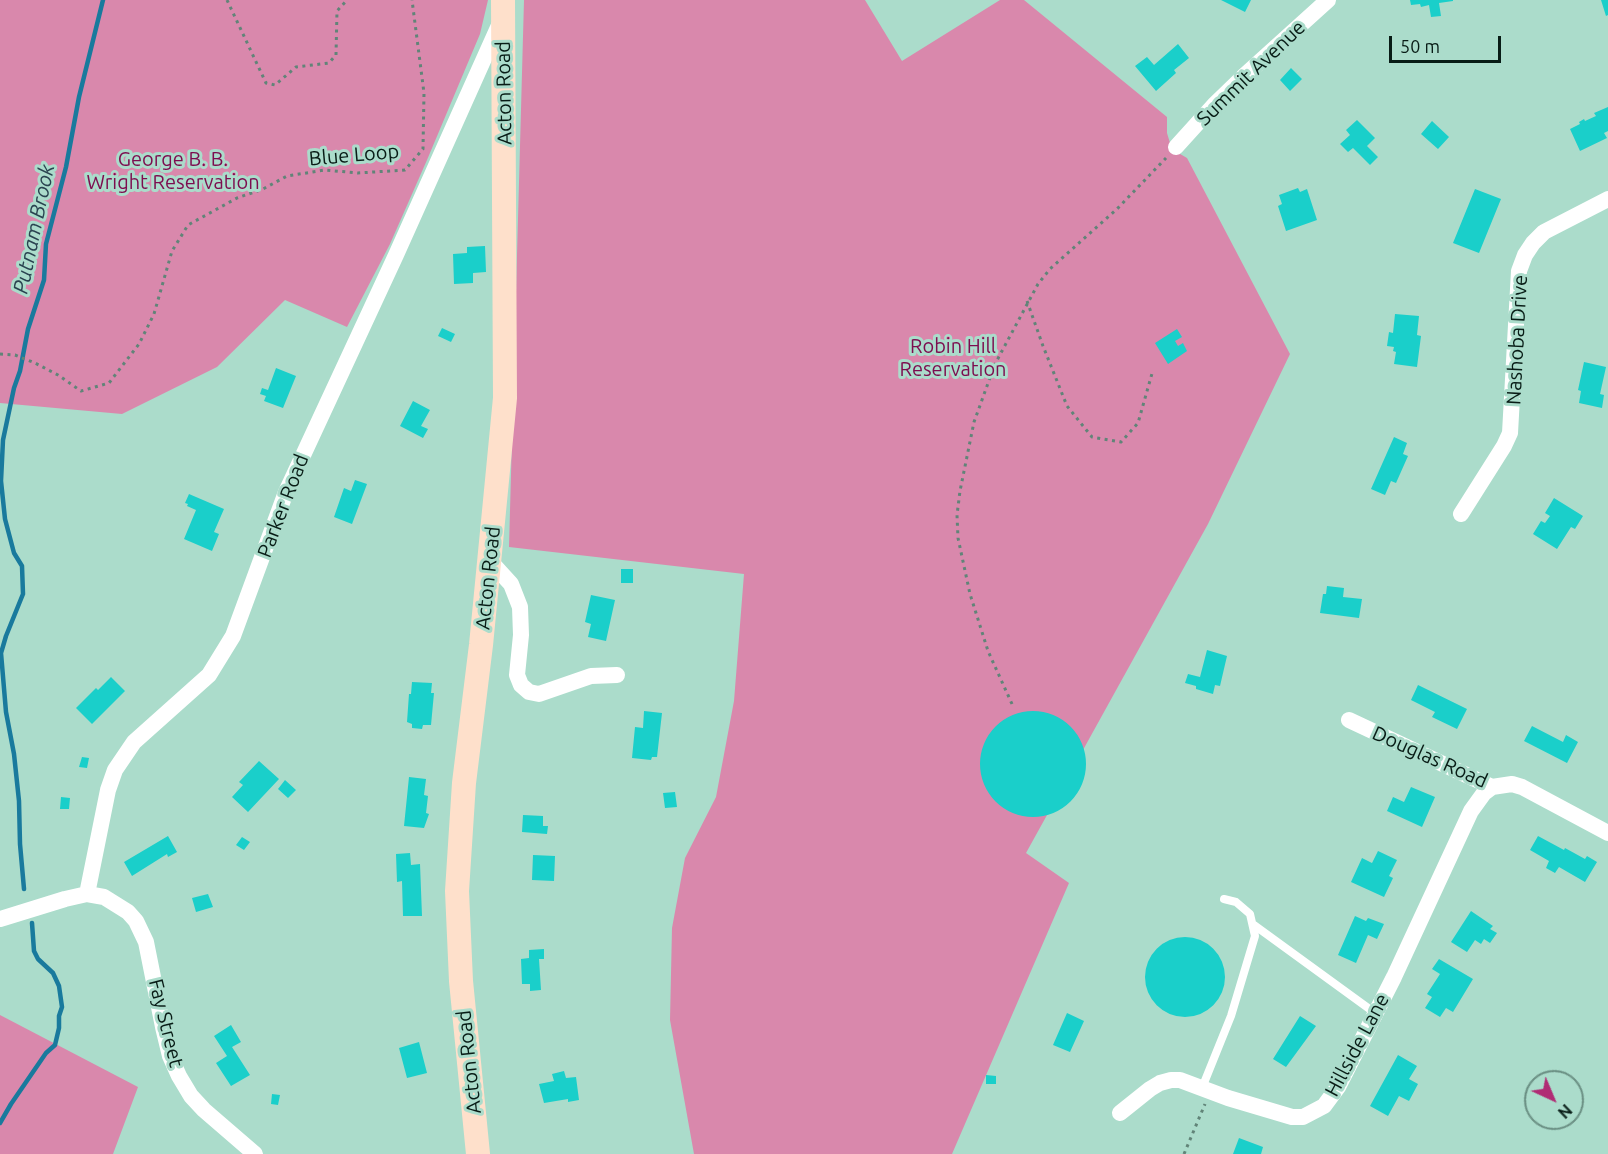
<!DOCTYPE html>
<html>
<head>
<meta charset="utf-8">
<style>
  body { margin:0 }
  #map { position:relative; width:1608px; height:1154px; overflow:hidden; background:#abdccb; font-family:Ubuntu,sans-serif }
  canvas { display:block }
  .north { position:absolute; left:1524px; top:1070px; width:60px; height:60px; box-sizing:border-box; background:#abdccb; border:2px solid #6a8f83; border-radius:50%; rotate:136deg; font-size:16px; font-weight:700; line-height:24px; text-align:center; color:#081c16 }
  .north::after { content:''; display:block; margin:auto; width:21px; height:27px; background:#b02c74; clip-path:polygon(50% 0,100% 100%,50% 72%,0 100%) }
  .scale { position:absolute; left:1389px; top:36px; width:112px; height:27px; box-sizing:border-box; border:3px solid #081c16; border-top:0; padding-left:8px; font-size:18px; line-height:21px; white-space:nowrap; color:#081c16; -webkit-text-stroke:4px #abdccb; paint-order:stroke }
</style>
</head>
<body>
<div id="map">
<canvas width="1608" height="1154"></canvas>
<div class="north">N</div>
<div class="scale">50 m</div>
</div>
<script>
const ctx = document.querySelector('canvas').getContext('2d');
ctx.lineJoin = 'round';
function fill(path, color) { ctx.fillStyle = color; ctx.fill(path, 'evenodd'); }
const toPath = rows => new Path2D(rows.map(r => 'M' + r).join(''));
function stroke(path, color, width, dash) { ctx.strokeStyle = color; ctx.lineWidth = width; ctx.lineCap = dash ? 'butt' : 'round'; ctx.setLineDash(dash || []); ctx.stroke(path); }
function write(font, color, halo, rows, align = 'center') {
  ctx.font = font + ' Ubuntu,sans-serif'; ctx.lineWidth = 6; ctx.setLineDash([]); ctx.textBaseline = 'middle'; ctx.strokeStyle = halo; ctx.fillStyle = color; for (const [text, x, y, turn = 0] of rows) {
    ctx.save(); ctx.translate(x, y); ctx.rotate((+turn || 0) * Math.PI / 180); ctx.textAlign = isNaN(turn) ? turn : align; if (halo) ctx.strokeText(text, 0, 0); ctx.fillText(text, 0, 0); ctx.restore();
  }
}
fill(toPath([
  [0,0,488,0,480,34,427,160,390,244,347,327,285,300,217,367,122,414,0,403],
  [524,0,865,0,902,61,1000,0,1024,0,1167,117,1167,133,1170,143,1175,151,1187,158,1290,354,1208,524,1026,853,1069,883,952,1154,694,1154,670,1020,672,928,685,858,716,797,734,701,744,574,509,547],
  [0,1015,138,1087,113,1154,0,1154]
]), '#d988ac');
stroke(toPath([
  [24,889,20,844,19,801,14,754,6,712,1,653,6,636,23,594,22,566,14,553,5,519,1,481,3,440,14,388,20,371,28,329,44,280,46,244,66,167,79,97,103,0],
  [0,1123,11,1104,46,1053,55,1045,59,1028,59,1016,62,1007,59,986,53,973,38,959,34,951,32,923]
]), '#197a9d', 4.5);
fill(toPath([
  [1221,0,1251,0,1245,12],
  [1410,0,1453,0,1453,1,1439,3,1441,16,1431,17,1429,5,1421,7,1420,4,1411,5],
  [1601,0,1608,0,1608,15,1606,16],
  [1178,44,1189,58,1174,70,1176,73,1156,91,1135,66,1147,57,1154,65],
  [1291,68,1302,79,1290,91,1280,80],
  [1608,107,1608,131,1604,133,1607,138,1580,151,1570,129,1580,124,1579,122,1584,119,1585,121,1596,116,1594,113],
  [1357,120,1375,138,1367,146,1378,157,1370,165,1353,148,1348,152,1340,144,1350,135,1346,130],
  [1432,121,1449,137,1438,149,1421,134],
  [1298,188,1300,192,1307,189,1317,220,1286,231,1278,206,1282,204,1279,195],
  [1475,189,1501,199,1479,253,1453,243],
  [485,246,486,272,473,273,473,283,454,284,453,254,467,253,467,247],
  [1395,314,1419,316,1417,335,1421,336,1417,367,1394,364,1396,352,1393,351,1394,347,1387,346,1389,332,1393,333],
  [442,328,455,334,451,342,438,336],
  [1177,329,1182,337,1175,341,1178,346,1183,343,1187,351,1168,364,1155,343],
  [1584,362,1606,367,1600,394,1604,395,1602,408,1579,403,1581,391,1578,390],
  [276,368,296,376,283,408,264,401,266,396,260,394,262,388,268,390],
  [413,401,430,410,421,426,428,429,423,438,400,426],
  [1394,437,1407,443,1403,454,1408,456,1396,483,1391,481,1385,495,1371,489],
  [355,480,367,484,352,524,334,517,344,488,351,491],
  [189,494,224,509,214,532,219,534,212,551,184,539,196,510,187,506,188,504,185,503],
  [1554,498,1583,516,1575,529,1571,527,1557,549,1533,534,1541,521,1545,523,1550,516,1545,513],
  [621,569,633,569,633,583,621,583],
  [1327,586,1344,588,1343,597,1362,599,1359,618,1320,613,1323,594,1326,594],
  [591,595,615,600,606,641,588,637,591,624,585,622],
  [1207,650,1227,656,1220,686,1215,685,1213,694,1196,689,1196,686,1185,683,1188,674,1200,677],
  [111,677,125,691,92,724,76,708,96,688,98,690],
  [412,682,432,683,431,693,434,693,431,725,423,725,422,729,412,728,412,724,407,722,409,694,411,694],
  [1418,685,1467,709,1457,729,1432,717,1435,712,1411,700],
  '980 764a53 53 0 1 1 106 0a53 53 0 1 1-106 0Z',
  [644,711,662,713,657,757,652,757,651,760,632,758,635,727,643,728],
  [1532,726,1563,742,1566,735,1578,742,1567,763,1524,741],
  [82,757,89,758,87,768,79,767],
  [259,761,279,779,248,812,232,797,243,785,239,782],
  [409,777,426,779,424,795,428,796,426,813,429,814,424,828,404,826],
  [285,780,296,790,288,798,278,789],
  [1411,787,1435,797,1422,827,1387,811,1393,797,1404,802],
  [675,792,677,807,665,808,663,793],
  [61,797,70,798,69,809,60,809],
  [523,815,543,816,543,826,548,826,547,834,522,832],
  [168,836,177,852,168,857,167,854,132,876,124,862],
  [1538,836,1564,850,1565,848,1585,859,1587,856,1597,862,1585,882,1559,867,1555,873,1546,868,1549,861,1530,850],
  [242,837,250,842,244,850,236,845],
  [1378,851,1397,860,1389,876,1393,878,1384,897,1351,882,1362,858,1372,863],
  [410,853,411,865,420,864,422,916,403,916,402,881,397,882,396,854],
  [533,855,555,856,554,881,532,880],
  [208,894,213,907,196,912,192,898],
  [1471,911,1493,926,1490,929,1497,933,1490,943,1484,939,1481,944,1475,940,1467,952,1451,942],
  [1355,916,1366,921,1368,918,1384,924,1377,939,1368,935,1356,963,1338,955],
  '1145 977a40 40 0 1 1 80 0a40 40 0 1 1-80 0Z',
  [544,949,544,959,539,959,541,990,530,991,530,984,522,984,521,959,529,958,529,950],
  [1439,959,1473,979,1453,1012,1446,1008,1440,1017,1425,1008,1432,997,1427,994,1440,974,1432,969],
  [1067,1013,1084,1021,1070,1052,1053,1045],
  [1300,1016,1316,1026,1286,1067,1273,1059],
  [231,1025,241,1042,232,1047,250,1075,231,1086,216,1063,227,1056,214,1036],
  [419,1042,427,1073,407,1078,399,1048],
  [1398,1055,1417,1066,1409,1079,1418,1084,1409,1101,1399,1096,1388,1116,1370,1106],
  [564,1071,566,1078,576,1077,579,1100,568,1102,568,1099,544,1103,539,1084,554,1081,552,1074],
  [986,1075,996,1076,996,1084,986,1084],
  [272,1094,280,1095,278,1105,271,1104],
  [1239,1138,1263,1147,1261,1154,1233,1154]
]), '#1acfca');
stroke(toPath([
  [227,0,266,83,275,85,296,67,329,63,336,55,337,11,347,0],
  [1027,301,1043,346,1067,406,1092,437,1121,442,1138,423,1153,370],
  [0,354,15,355,35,363,58,375,81,391,109,383,139,344,154,314,172,251,188,225,237,198,263,189,287,176,325,170,358,173,405,170,423,149,424,93,412,0],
  [1012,704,988,651,970,594,958,538,957,515,960,491,974,422,995,364,1038,284,1050,269,1117,209,1166,158],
  [1184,1154,1205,1104]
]), '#618478', 3, [3, 4.5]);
stroke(toPath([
  [1254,925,1375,1013],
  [1202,1088,1231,1016,1255,936,1250,914,1236,902,1224,899]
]), '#fff', 8);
stroke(toPath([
  [1176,147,1214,105,1244,76,1328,0],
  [1461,514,1504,446,1510,433,1519,271,1525,255,1533,243,1544,232,1608,199],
  [490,561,511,584,520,607,521,635,517,675,521,685,529,692,539,694,591,676,617,675],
  [1349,720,1492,787,1512,784,1522,787,1608,833],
  [87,894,108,790,115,770,134,742,209,675,233,636,286,492,396,255,500,23],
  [0,919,65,899,87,894,104,897,128,912,136,921,146,942,163,1027,170,1056,179,1076,191,1096,204,1110,255,1154],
  [1120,1113,1150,1089,1160,1083,1171,1080,1180,1080,1228,1098,1292,1117,1303,1117,1324,1106,1338,1087,1394,977,1471,811,1484,793,1492,787]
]), '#fff', 16);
stroke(toPath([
  [478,1154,461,981,457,891,464,783,481,645,505,398,503,0]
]), '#fee0cb', 24);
write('20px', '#081c16', '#abdccb', [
  ["Summit Avenue",1251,73,-44],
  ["Acton Road",504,93,-91],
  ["Blue Loop",354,155,-5],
  ["Nashoba Drive",1517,340,-87],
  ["Parker Road",283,506,-69],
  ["Acton Road",488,578,-84],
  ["Douglas Road",1430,757,24],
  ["Fay Street",166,1023,76],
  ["Hillside Lane",1357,1045,-62],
  ["Acton Road",469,1062,-96]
]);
write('20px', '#7d0d4f', '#abdccb', [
  ["George B. B.",173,159],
  ["Wright Reservation",173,182],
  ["Robin Hill",953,346],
  ["Reservation",953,369]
]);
write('italic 21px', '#2a4350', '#abdccb', [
  ["Putnam Brook",34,229,-78]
]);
</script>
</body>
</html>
